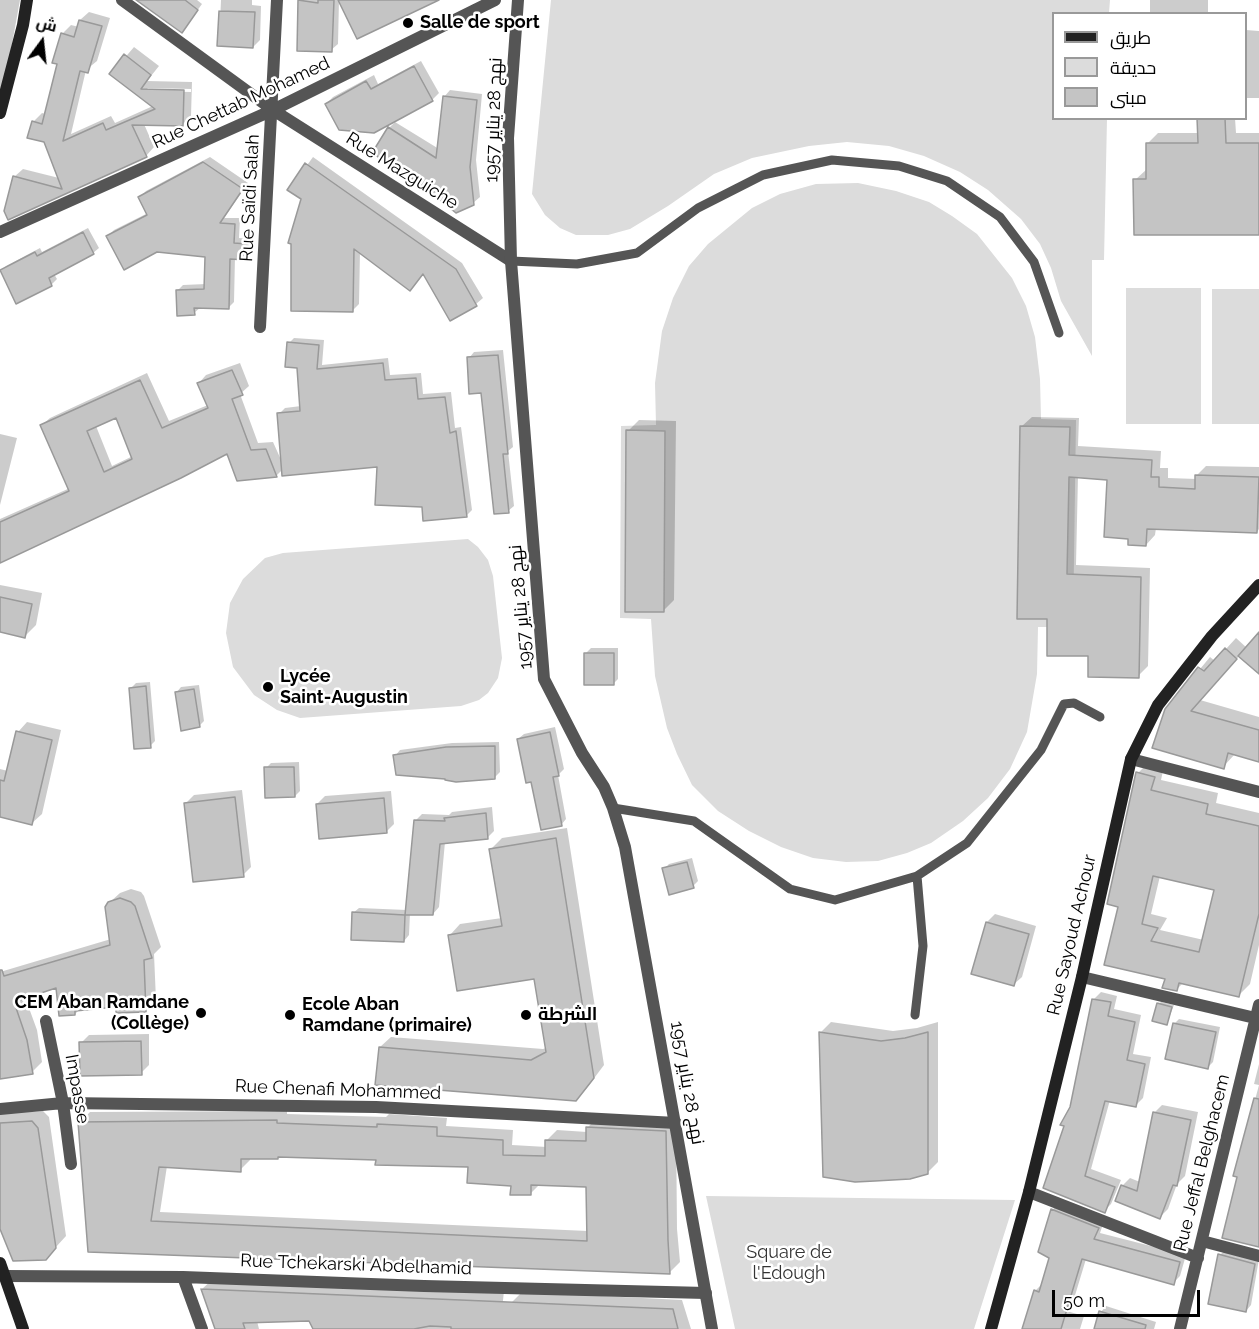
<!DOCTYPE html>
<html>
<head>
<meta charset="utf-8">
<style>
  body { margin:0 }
  #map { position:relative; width:1259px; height:1329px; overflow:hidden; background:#fff; font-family:Raleway,Cairo,sans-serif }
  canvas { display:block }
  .legend { position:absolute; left:1052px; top:12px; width:195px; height:108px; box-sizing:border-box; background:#fff; border:2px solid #999; margin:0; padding:8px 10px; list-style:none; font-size:18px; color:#000 }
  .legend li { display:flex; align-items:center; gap:12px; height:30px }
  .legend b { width:30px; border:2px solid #999 }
  .north { position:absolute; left:12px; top:12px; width:60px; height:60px; -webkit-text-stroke:4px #fff; paint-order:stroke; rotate:15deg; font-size:16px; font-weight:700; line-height:24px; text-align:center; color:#000 }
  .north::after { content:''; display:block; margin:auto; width:21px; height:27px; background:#000; clip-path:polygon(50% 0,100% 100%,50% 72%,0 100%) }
  .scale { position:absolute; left:1052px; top:1290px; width:148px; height:27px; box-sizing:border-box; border:3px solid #000; border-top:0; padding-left:8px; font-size:18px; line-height:21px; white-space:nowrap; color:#000; -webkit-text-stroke:4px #fff; paint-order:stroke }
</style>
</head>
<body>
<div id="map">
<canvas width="1259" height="1329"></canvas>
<ul class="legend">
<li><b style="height:8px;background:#222"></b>طريق</li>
<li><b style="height:16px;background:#dcdcdc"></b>حديقة</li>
<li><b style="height:16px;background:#c4c4c4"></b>مبنى</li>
</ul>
<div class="north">ش</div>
<div class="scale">50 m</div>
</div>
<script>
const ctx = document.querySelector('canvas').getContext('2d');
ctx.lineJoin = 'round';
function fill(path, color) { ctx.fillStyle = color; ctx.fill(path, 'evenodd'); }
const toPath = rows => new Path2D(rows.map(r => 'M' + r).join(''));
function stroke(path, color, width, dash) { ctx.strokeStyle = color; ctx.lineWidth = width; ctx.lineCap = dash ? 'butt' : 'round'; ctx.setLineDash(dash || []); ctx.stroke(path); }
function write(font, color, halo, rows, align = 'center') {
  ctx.font = font + ' Raleway,Cairo,sans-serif'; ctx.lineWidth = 5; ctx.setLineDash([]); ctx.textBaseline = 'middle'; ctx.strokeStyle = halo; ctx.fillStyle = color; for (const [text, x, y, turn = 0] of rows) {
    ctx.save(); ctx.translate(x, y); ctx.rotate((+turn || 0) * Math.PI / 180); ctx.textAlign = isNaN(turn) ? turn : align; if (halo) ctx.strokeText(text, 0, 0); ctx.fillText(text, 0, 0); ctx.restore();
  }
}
fill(toPath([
  [551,0,1110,0,1109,13,1054,14,1054,118,1107,119,1104,260,1092,260,1092,356,1061,301,1051,268,1040,244,1021,219,988,190,960,172,924,156,889,146,847,142,809,146,752,158,714,174,668,206,630,229,608,235,576,235,560,228,545,215,532,194],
  [858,183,896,191,929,202,952,216,977,234,1012,278,1026,306,1035,337,1040,379,1041,419,1076,420,1073,627,1038,627,1037,674,1027,732,1010,769,988,798,963,821,931,843,907,853,878,861,846,862,813,858,781,847,749,831,718,811,692,785,677,754,667,728,655,676,651,619,620,618,621,426,656,425,655,383,662,331,673,298,689,266,708,244,752,208,780,194,816,184],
  [1126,288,1201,288,1201,424,1126,424],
  [1212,289,1259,289,1259,424,1212,424],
  [468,539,478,547,488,560,493,576,502,658,498,678,488,693,479,700,461,706,300,718,277,710,254,695,233,667,226,633,230,603,243,579,265,558,283,553],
  [706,1196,1015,1200,974,1329,735,1329]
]), '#dcdcdc');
fill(toPath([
  [0,0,20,0,0,110],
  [141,0,197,0,202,4,186,26],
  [221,0,252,0,252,5,261,6,260,40,253,47,219,45],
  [301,0,339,0,338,44,331,50,298,49],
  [1150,0,1208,0,1208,14,1150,14],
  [89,12,110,18,97,61,86,70,71,134,111,116,115,123,153,106,111,74,134,47,159,66,147,81,192,82,191,116,182,125,144,124,154,147,146,156,8,218,14,177,23,169,59,178,45,141,33,122,42,113,46,114,59,63,62,34,71,25,79,27,80,20],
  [147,88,191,89,191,92,150,91],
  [1246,30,1259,31,1259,98,1246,98],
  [421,61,439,93,432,100,374,131,326,104,333,97,374,75,378,84],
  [450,90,482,94,476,160,480,197,473,203,389,128,395,122,439,149,444,97],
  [1199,118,1235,118,1236,133,1259,133,1259,234,1135,180,1147,169,1147,144,1158,133,1199,133],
  [210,157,248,183,224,218,240,218,239,238,253,239,252,252,246,258,235,257,234,302,228,308,201,307,194,313,177,291,183,285,206,284,207,256,108,236,114,230,148,213,140,197,146,191],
  [313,157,462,263,483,298,476,304,450,319,424,273,410,289,360,252,359,304,352,311,293,243,303,199,289,190],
  [88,228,99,248,93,253,54,274,57,279,52,284,17,302,1,271,6,266,40,248,42,252],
  [294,338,324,340,322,365,388,358,390,375,421,373,423,394,451,392,455,428,461,427,472,510,467,515,423,506,379,465,283,469,277,475,238,479,227,452,0,562,0,519,70,488,42,425,50,418,147,373,169,421,208,405,199,383,206,375,240,363,249,386,240,394,258,443,273,442,282,462,279,414,285,408,301,406,299,366,289,343],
  [117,416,133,456,112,466,96,426],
  [503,350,513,447,508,451,514,506,508,511,482,392,469,358,474,352],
  [1032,417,1079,418,1078,446,1161,451,1160,468,1168,468,1168,478,1197,479,1197,475,1206,466,1259,467,1259,529,1257,532,1156,528,1155,535,1146,545,1130,538,1109,478,1078,476,1076,565,1150,568,1148,666,1138,676,1090,654,1048,618,1022,426],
  [639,420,676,421,674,600,663,611,628,431],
  [0,434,17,438,0,505],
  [0,585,42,593,36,625,25,636,0,630],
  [1259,634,1259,672,1240,655,1200,700,1259,717,1259,761,1235,754,1223,767,1166,710,1210,657,1215,661,1236,638,1247,648],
  [591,648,618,648,618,679,613,684,586,653],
  [150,682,155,741,150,746,131,688,136,683],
  [199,685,204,721,199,726,176,693,181,687],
  [27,722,61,730,42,814,32,823,0,815,0,769,8,771,18,732],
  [555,727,564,769,558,775,566,819,561,825,532,780,518,739,524,734],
  [499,742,500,772,495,777,395,756,400,750,452,743],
  [299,762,300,791,295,796,266,768,271,763],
  [1149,762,1164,766,1161,780,1218,793,1216,803,1259,813,1259,945,1250,984,1239,995,1184,982,1177,989,1167,978,1120,906,1138,773],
  [1160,876,1216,889,1204,940,1160,930,1167,918,1151,914],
  [242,790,251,867,243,875,186,803,194,795],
  [391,791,394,824,386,832,317,804,325,796],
  [492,807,494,831,488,837,445,842,439,907,433,914,410,913,409,935,404,941,353,913,359,908,407,910,415,821,422,814,449,815,452,812],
  [567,828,604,1065,586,1089,575,1100,380,1047,391,1037,543,1049,546,1048,535,977,450,935,460,924,502,918,491,849,502,838],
  [692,858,698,881,693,886,664,869,669,864],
  [131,889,141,892,144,896,161,947,154,954,156,1000,146,1010,117,1005,80,1009,75,1014,57,986,25,997,37,1030,42,1062,32,1072,0,1071,0,972,111,939,109,903,120,893],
  [995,914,1036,926,1022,977,1013,985,987,922],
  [1101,992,1117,996,1114,1009,1141,1015,1133,1054,1151,1057,1143,1098,1136,1105,1110,1100,1091,1169,1121,1180,1111,1204,1104,1211,1045,1188,1072,1107,1094,999],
  [1161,1002,1174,1005,1167,1023,1159,1004],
  [1179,1019,1220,1027,1213,1062,1208,1067,1174,1024],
  [831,1022,893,1031,917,1028,938,1022,938,1162,927,1173,820,1033],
  [149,1034,149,1065,141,1073,81,1043,89,1035],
  [1259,1064,1259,1246,1239,1175,1235,1174,1259,1085,1254,1084],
  [1162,1105,1198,1112,1185,1176,1177,1184,1168,1209,1160,1217,1122,1186,1130,1178,1140,1182,1154,1113],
  [43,1111,49,1117,66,1236,45,1259,0,1225,0,1113],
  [287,1111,287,1114,386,1117,389,1114,447,1118,446,1126,513,1130,512,1145,547,1147,547,1140,557,1130,587,1132,587,1128,597,1118,676,1121,677,1229,680,1262,670,1272,90,1250,80,1122,90,1112],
  [279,1156,377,1159,470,1166,530,1194,540,1184,588,1186,588,1231,160,1212,167,1166,240,1170,250,1160,250,1157],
  [1059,1204,1104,1221,1100,1233,1186,1255,1180,1276,1173,1283,1086,1259,1070,1312,1084,1316,1080,1329,1024,1329,1035,1291,1043,1283,1051,1258,1052,1210],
  [1225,1250,1259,1259,1251,1305,1246,1311,1220,1255],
  [213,1279,504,1291,500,1329,314,1329,310,1319,257,1321,259,1329,217,1329,202,1289],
  [522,1292,682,1300,691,1329,514,1329,512,1302],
  [1106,1306,1156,1322,1154,1329,1095,1329,1101,1312]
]), '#0003');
const building = toPath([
  [136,0,185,0,198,10,182,33,136,0],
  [298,0,318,3,318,0,334,0,332,52,297,51,298,0],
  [338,0,439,0,357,39,338,0],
  [219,11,255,12,253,48,217,46,219,11],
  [79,20,102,26,88,73,80,71,63,141,103,123,106,130,155,109,109,74,124,54,151,75,141,89,184,90,183,126,132,125,147,157,8,220,4,211,13,176,62,189,44,142,27,138,32,121,42,124,57,64,52,63,61,33,74,37,79,20],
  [414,66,433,101,374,133,339,130,325,104,366,81,371,89,414,66],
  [443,96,477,100,470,167,474,205,456,213,419,183,372,153,388,127,436,158,443,96],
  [1197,118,1225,118,1226,143,1259,143,1259,235,1134,235,1133,179,1146,179,1146,143,1198,143,1197,118],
  [203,162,243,189,220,223,235,224,234,243,247,244,246,260,230,259,229,309,194,308,195,315,177,316,176,290,204,289,205,257,157,252,124,270,106,236,147,215,138,197,203,162],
  [305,163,456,269,477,306,450,321,423,274,410,291,354,249,353,312,291,311,291,244,288,243,301,199,287,190,305,163],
  [83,232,94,254,49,278,52,286,16,304,0,270,35,252,37,256,83,232],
  [287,342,319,345,317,369,383,363,385,380,416,378,418,399,445,397,450,433,456,431,467,517,423,521,422,507,375,505,377,467,282,476,277,413,300,411,297,368,285,367,287,342],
  [498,355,508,454,503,454,509,513,494,514,481,393,469,394,467,357,498,355],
  [232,370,243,395,232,399,251,450,266,449,277,477,237,481,227,454,181,478,0,563,0,522,69,491,40,425,140,380,162,428,208,408,197,383,232,370],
  [116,418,132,459,104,472,87,431,116,418],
  [1020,426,1070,427,1069,455,1152,460,1151,477,1159,477,1159,487,1195,489,1195,475,1259,477,1257,533,1147,529,1146,546,1128,545,1128,539,1104,537,1107,480,1069,477,1067,574,1141,577,1139,678,1088,677,1088,656,1047,656,1047,619,1017,619,1020,426],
  [626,430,665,431,664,612,625,612,626,430],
  [0,597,32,604,25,638,0,632,0,597],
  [1259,632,1259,674,1238,656,1259,632],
  [1225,648,1237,659,1191,711,1259,730,1259,762,1228,753,1224,769,1152,748,1165,709,1198,667,1204,671,1225,648],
  [584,653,614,653,614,685,584,685,584,653],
  [146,686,151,748,134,749,129,688,146,686],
  [194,689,200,727,181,731,175,692,194,689],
  [16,731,52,740,32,825,0,817,0,780,4,781,16,731],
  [550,732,559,776,553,777,562,826,541,830,531,782,526,783,517,739,550,732],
  [495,746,495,779,456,782,445,780,445,779,396,775,393,755,446,747,495,746],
  [264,767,294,767,295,797,265,798,264,767],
  [1136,772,1155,777,1151,790,1208,804,1206,814,1259,826,1259,914,1239,997,1179,983,1177,991,1162,988,1165,979,1104,965,1118,907,1107,904,1136,772],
  [1153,876,1214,890,1199,952,1151,941,1158,928,1142,924,1153,876],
  [235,797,244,877,193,882,184,803,235,797],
  [384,798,387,833,319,839,316,804,384,798],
  [486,813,488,839,440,844,433,915,405,915,414,820,445,821,444,818,486,813],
  [556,838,594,1078,576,1101,375,1085,379,1047,531,1060,546,1052,534,979,457,991,448,935,502,926,489,849,556,838],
  [687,862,694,888,669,895,662,868,687,862],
  [120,898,131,902,135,906,152,958,144,960,146,1012,116,1013,116,1007,75,1011,75,1015,59,1016,56,988,14,1002,27,1040,33,1074,0,1079,0,970,2,970,4,976,110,945,105,907,108,902,120,898],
  [352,912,405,915,404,942,351,940,352,912],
  [986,922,1029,934,1014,986,971,974,986,922],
  [1092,999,1111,1002,1108,1016,1135,1022,1127,1060,1145,1064,1136,1107,1105,1101,1085,1176,1115,1187,1105,1213,1043,1188,1064,1126,1060,1125,1070,1107,1092,999],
  [1157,1003,1172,1007,1167,1025,1152,1021,1157,1003],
  [1173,1023,1216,1032,1208,1069,1165,1059,1173,1023],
  [819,1032,881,1041,905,1038,928,1032,928,1174,910,1179,875,1181,855,1182,823,1177,819,1032],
  [141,1041,142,1075,80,1076,79,1042,141,1041],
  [1254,1098,1259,1099,1259,1247,1222,1238,1237,1177,1233,1176,1254,1098],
  [1153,1112,1191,1120,1177,1186,1173,1185,1160,1219,1115,1201,1121,1185,1137,1191,1153,1112],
  [277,1120,277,1123,377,1127,377,1124,437,1127,437,1136,503,1140,503,1155,545,1156,545,1140,586,1141,586,1127,666,1131,668,1240,670,1274,88,1252,78,1122,277,1120],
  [278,1157,376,1160,375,1165,468,1167,467,1183,511,1186,510,1195,531,1195,531,1185,586,1187,587,1241,151,1221,159,1167,241,1172,241,1159,278,1159,278,1157],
  [32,1121,38,1128,56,1248,46,1260,13,1261,0,1229,0,1123,32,1121],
  [1051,1209,1099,1228,1094,1239,1180,1262,1174,1285,1082,1259,1061,1329,1022,1329,1034,1290,1039,1292,1049,1258,1038,1252,1051,1209],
  [1218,1254,1255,1264,1246,1312,1208,1304,1218,1254],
  [201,1289,673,1309,678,1329,451,1329,451,1327,430,1326,414,1329,313,1329,309,1321,243,1323,245,1329,215,1329,201,1289],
  [1099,1311,1146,1325,1145,1329,1094,1329,1099,1311]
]);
fill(building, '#c4c4c4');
stroke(building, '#999', 1.5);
stroke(toPath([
  [511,261,577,264,637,253,698,208,763,175,832,160,899,166,947,181,1000,217,1034,262,1059,333],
  [613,808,694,821,790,889,835,900,917,876,923,946,915,1015],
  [917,876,967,843,1041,750,1064,704,1074,703,1100,717]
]), '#555', 9);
stroke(toPath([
  [122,0,273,110,511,261],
  [0,232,273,110,495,0],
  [260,327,277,0],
  [1131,759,1259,792],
  [1082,977,1259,1019],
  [46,1021,63,1103,71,1164],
  [0,1109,63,1103,376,1107,676,1123],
  [1029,1192,1198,1258],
  [1202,1241,1259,1256],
  [5,1276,183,1277,424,1286,706,1293],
  [183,1277,202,1329],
  [1180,1329,1259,1005]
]), '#555', 12);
stroke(toPath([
  [518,0,508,138,511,261,544,679,582,753,604,787,613,808,625,847,712,1329]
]), '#555', 12);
stroke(toPath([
  [0,113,23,25,27,0],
  [0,1263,23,1329],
  [991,1329,1029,1192,1082,977,1131,759,1158,705,1212,636,1259,585]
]), '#222', 12);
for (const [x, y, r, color] of [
  [408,23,6,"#000"],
  [268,687,6,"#000"],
  [201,1013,6,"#000"],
  [290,1015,6,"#000"],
  [526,1015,6,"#000"]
]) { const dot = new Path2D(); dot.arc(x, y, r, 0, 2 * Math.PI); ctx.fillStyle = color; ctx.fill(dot); stroke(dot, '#fff', 2); }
write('bold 18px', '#000', '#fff', [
  ["Salle de sport",420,23],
  ["Lycée",280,677],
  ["Saint-Augustin",280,698],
  ["CEM Aban Ramdane",189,1003,"right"],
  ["(Collège)",189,1024,"right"],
  ["Ecole Aban",302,1005],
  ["Ramdane (primaire)",302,1026],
  ["الشرطة",538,1015]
], 'left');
write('18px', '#000', '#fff', [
  ["Rue Chettab Mohamed",241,103,-25],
  ["نهج 28 يناير 1957",494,120,-88],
  ["Rue Mazguiche",402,171,32],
  ["Rue Saïdi Salah",250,198,-87],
  ["نهج 28 يناير 1957",521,607,-95],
  ["Rue Sayoud Achour",1072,935,-77],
  ["نهج 28 يناير 1957",687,1083,80],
  ["Impasse",77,1089,80],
  ["Rue Chenafi Mohammed",338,1090,2],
  ["Rue Jeffal Belghacem",1202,1163,-76],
  ["Rue Tchekarski Abdelhamid",356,1265,2]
]);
write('18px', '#333', '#fff', [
  ["Square de",789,1253],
  ["l'Edough",789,1274]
]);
</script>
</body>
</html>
